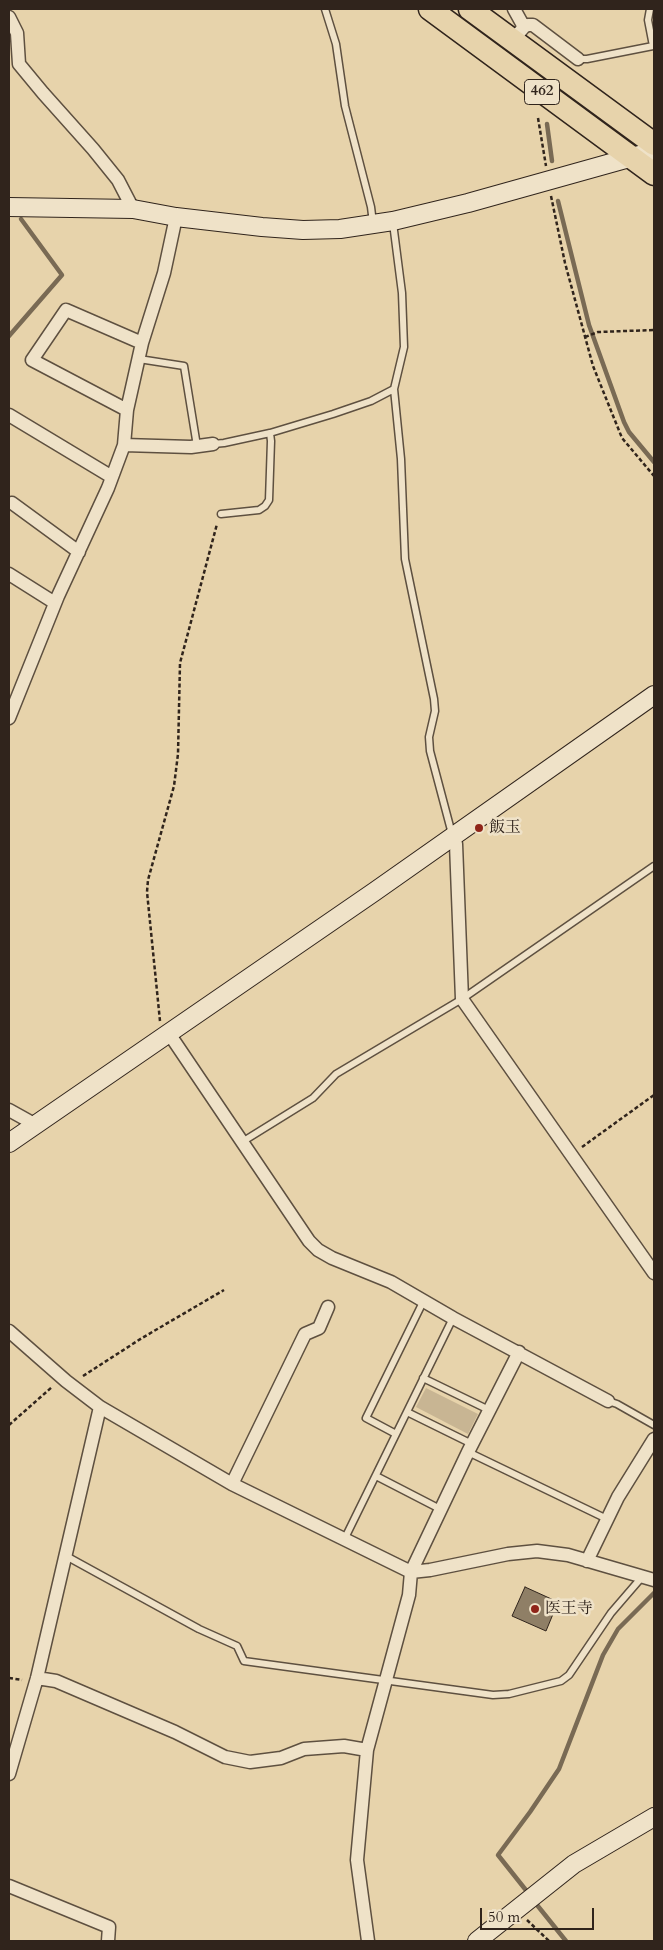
<!DOCTYPE html>
<html>
<head>
<meta charset="utf-8">
<style>
  body { margin:0 }
  #map { position:relative; width:663px; height:1950px; overflow:hidden; background:#e7d3ab; font-family:Cardo,serif }
  canvas { display:block }
  .frame { position:absolute; inset:0; border:10px solid #30241c; pointer-events:none }
  .scale { position:absolute; left:480px; top:1908px; width:114px; height:22px; box-sizing:border-box; border:2px solid #30241c; border-top:0; padding-left:6px; font-size:15px; line-height:18px; white-space:nowrap; color:#30241c; -webkit-text-stroke:4px #efe2c8; paint-order:stroke }
</style>
</head>
<body>
<div id="map">
<canvas width="663" height="1950"></canvas>
<div class="frame"></div>
<div class="scale">50 m</div>
</div>
<script>
const ctx = document.querySelector('canvas').getContext('2d');
ctx.lineJoin = 'round';
function fill(path, color) { ctx.fillStyle = color; ctx.fill(path, 'evenodd'); }
const toPath = rows => new Path2D(rows.map(r => 'M' + r).join(''));
function stroke(path, color, width, dash) { ctx.strokeStyle = color; ctx.lineWidth = width; ctx.lineCap = dash ? 'butt' : 'round'; ctx.setLineDash(dash || []); ctx.stroke(path); }
function write(font, color, halo, rows, align = 'center') {
  ctx.font = font + ' Cardo,"Noto Serif JP",serif'; ctx.lineWidth = 5; ctx.setLineDash([]); ctx.textBaseline = 'middle'; ctx.strokeStyle = halo; ctx.fillStyle = color; for (const [text, x, y, turn = 0] of rows) {
    ctx.save(); ctx.translate(x, y); ctx.rotate((+turn || 0) * Math.PI / 180); ctx.textAlign = isNaN(turn) ? turn : align; if (halo) ctx.strokeText(text, 0, 0); ctx.fillText(text, 0, 0); ctx.restore();
  }
}
fill(toPath([
  [426,1388,478,1414,468,1434,416,1407]
]), '#c8b593');
stroke(toPath([
  [547,124,552,161],
  [558,201,589,325,624,422,629,432,654,462],
  [9,336,62,275,21,219],
  [529,1894,498,1855,530,1812,559,1769,603,1655,618,1629,654,1593],
  [533,1900,566,1941]
]), '#796a54', 4.5);
const building = toPath([
  [525,1587,558,1602,546,1631,512,1616,525,1587]
]);
fill(building, '#8f7f66');
stroke(building, '#30241c', 1);
const lane = toPath([
  [325,9,336,44,345,106,371,207,373,223],
  [578,59,587,59,653,46,648,20,650,9],
  [393,223,402,293,404,347,394,389,401,459,405,559,434,699,435,711,429,737,430,751,452,834],
  [139,359,184,366,197,446],
  [213,444,224,443,270,433,333,414,371,401,394,389],
  [221,514,259,510,265,506,269,500,271,441,270,433],
  [242,1142,313,1098,336,1074,462,999,654,866],
  [423,1378,489,1410],
  [608,1401,617,1404,654,1425],
  [407,1412,472,1444],
  [396,1434,366,1418,424,1300],
  [468,1452,607,1519],
  [376,1476,440,1509],
  [344,1540,453,1318],
  [66,1556,199,1629,237,1646,244,1661,493,1695,509,1694,561,1681,569,1675,611,1613,642,1577]
]);
const street = toPath([
  [514,9,524,27],
  [9,17,17,33,19,64,43,93,93,149,118,180,133,209],
  [513,40,524,27,528,25,533,25,578,59],
  [127,410,32,360,66,310,142,343],
  [9,415,112,477],
  [124,445,191,447,213,444],
  [12,503,79,552],
  [9,574,55,603],
  [9,718,58,596,108,488,124,445,127,410,142,343,164,273,176,217],
  [452,836,456,844,462,999,654,1273],
  [168,1032,309,1241,318,1250,332,1258,391,1282,453,1318,608,1401],
  [9,1110,36,1125],
  [9,1331,66,1381,100,1407,232,1484,411,1572,430,1570,508,1554,537,1551,568,1555,654,1580],
  [232,1484,305,1334,319,1328,328,1307],
  [587,1561,618,1497,654,1439],
  [37,1678,56,1681,175,1732,225,1757,250,1762,281,1758,304,1749,344,1746,367,1750],
  [9,1774,37,1678,100,1407],
  [9,1886,109,1927,108,1941],
  [368,1941,357,1860,367,1750,409,1595,411,1572,468,1452,519,1352]
]);
const secondary = toPath([
  [9,207,133,209,176,217,262,227,303,230,340,229,393,221,468,203,654,151],
  [9,1143,374,892,654,695],
  [477,1941,574,1864,654,1817]
]);
const highway = toPath([
  [430,9,654,174],
  [470,9,654,144]
]);
stroke(lane, '#5e5040', 9);
stroke(street, '#5e5040', 15);
stroke(secondary, '#30241c', 20);
stroke(highway, '#30241c', 25);
stroke(toPath([
  [538,118,546,166],
  [551,196,565,263,593,366,622,438,654,476],
  [585,337,598,332,654,330],
  [160,1021,147,892,148,880,174,786,178,754,180,663,217,524],
  [582,1147,654,1095],
  [83,1376,142,1338,224,1290],
  [9,1425,52,1387],
  [9,1678,22,1680],
  [527,1920,549,1941]
]), '#30241c', 2.5, [4, 2.5]);
stroke(lane, '#efe2c8', 6);
stroke(street, '#efe2c8', 12);
stroke(secondary, '#efe2c8', 18);
stroke(highway, '#e7d3ab', 22);
for (const [x, y, r, color] of [
  [479,828,5,"#8f2418"],
  [535,1609,5,"#8f2418"]
]) { const dot = new Path2D(); dot.arc(x, y, r, 0, 2 * Math.PI); ctx.fillStyle = color; ctx.fill(dot); stroke(dot, '#efe2c8', 2); }
for (const [x, y, w] of [
  [542,92,35]
]) { const box = new Path2D(); box.roundRect(x - w / 2, y - 12.5, w, 25, 4); ctx.fillStyle = '#efe2c8'; ctx.fill(box); stroke(box, '#30241c', 1); }
write('bold 15px', '#30241c', null, [
  ["462",542,92]
]);
write('16px', '#30241c', '#efe2c8', [
  ["飯玉",489,828],
  ["医王寺",545,1609]
], 'left');
</script>
</body>
</html>
